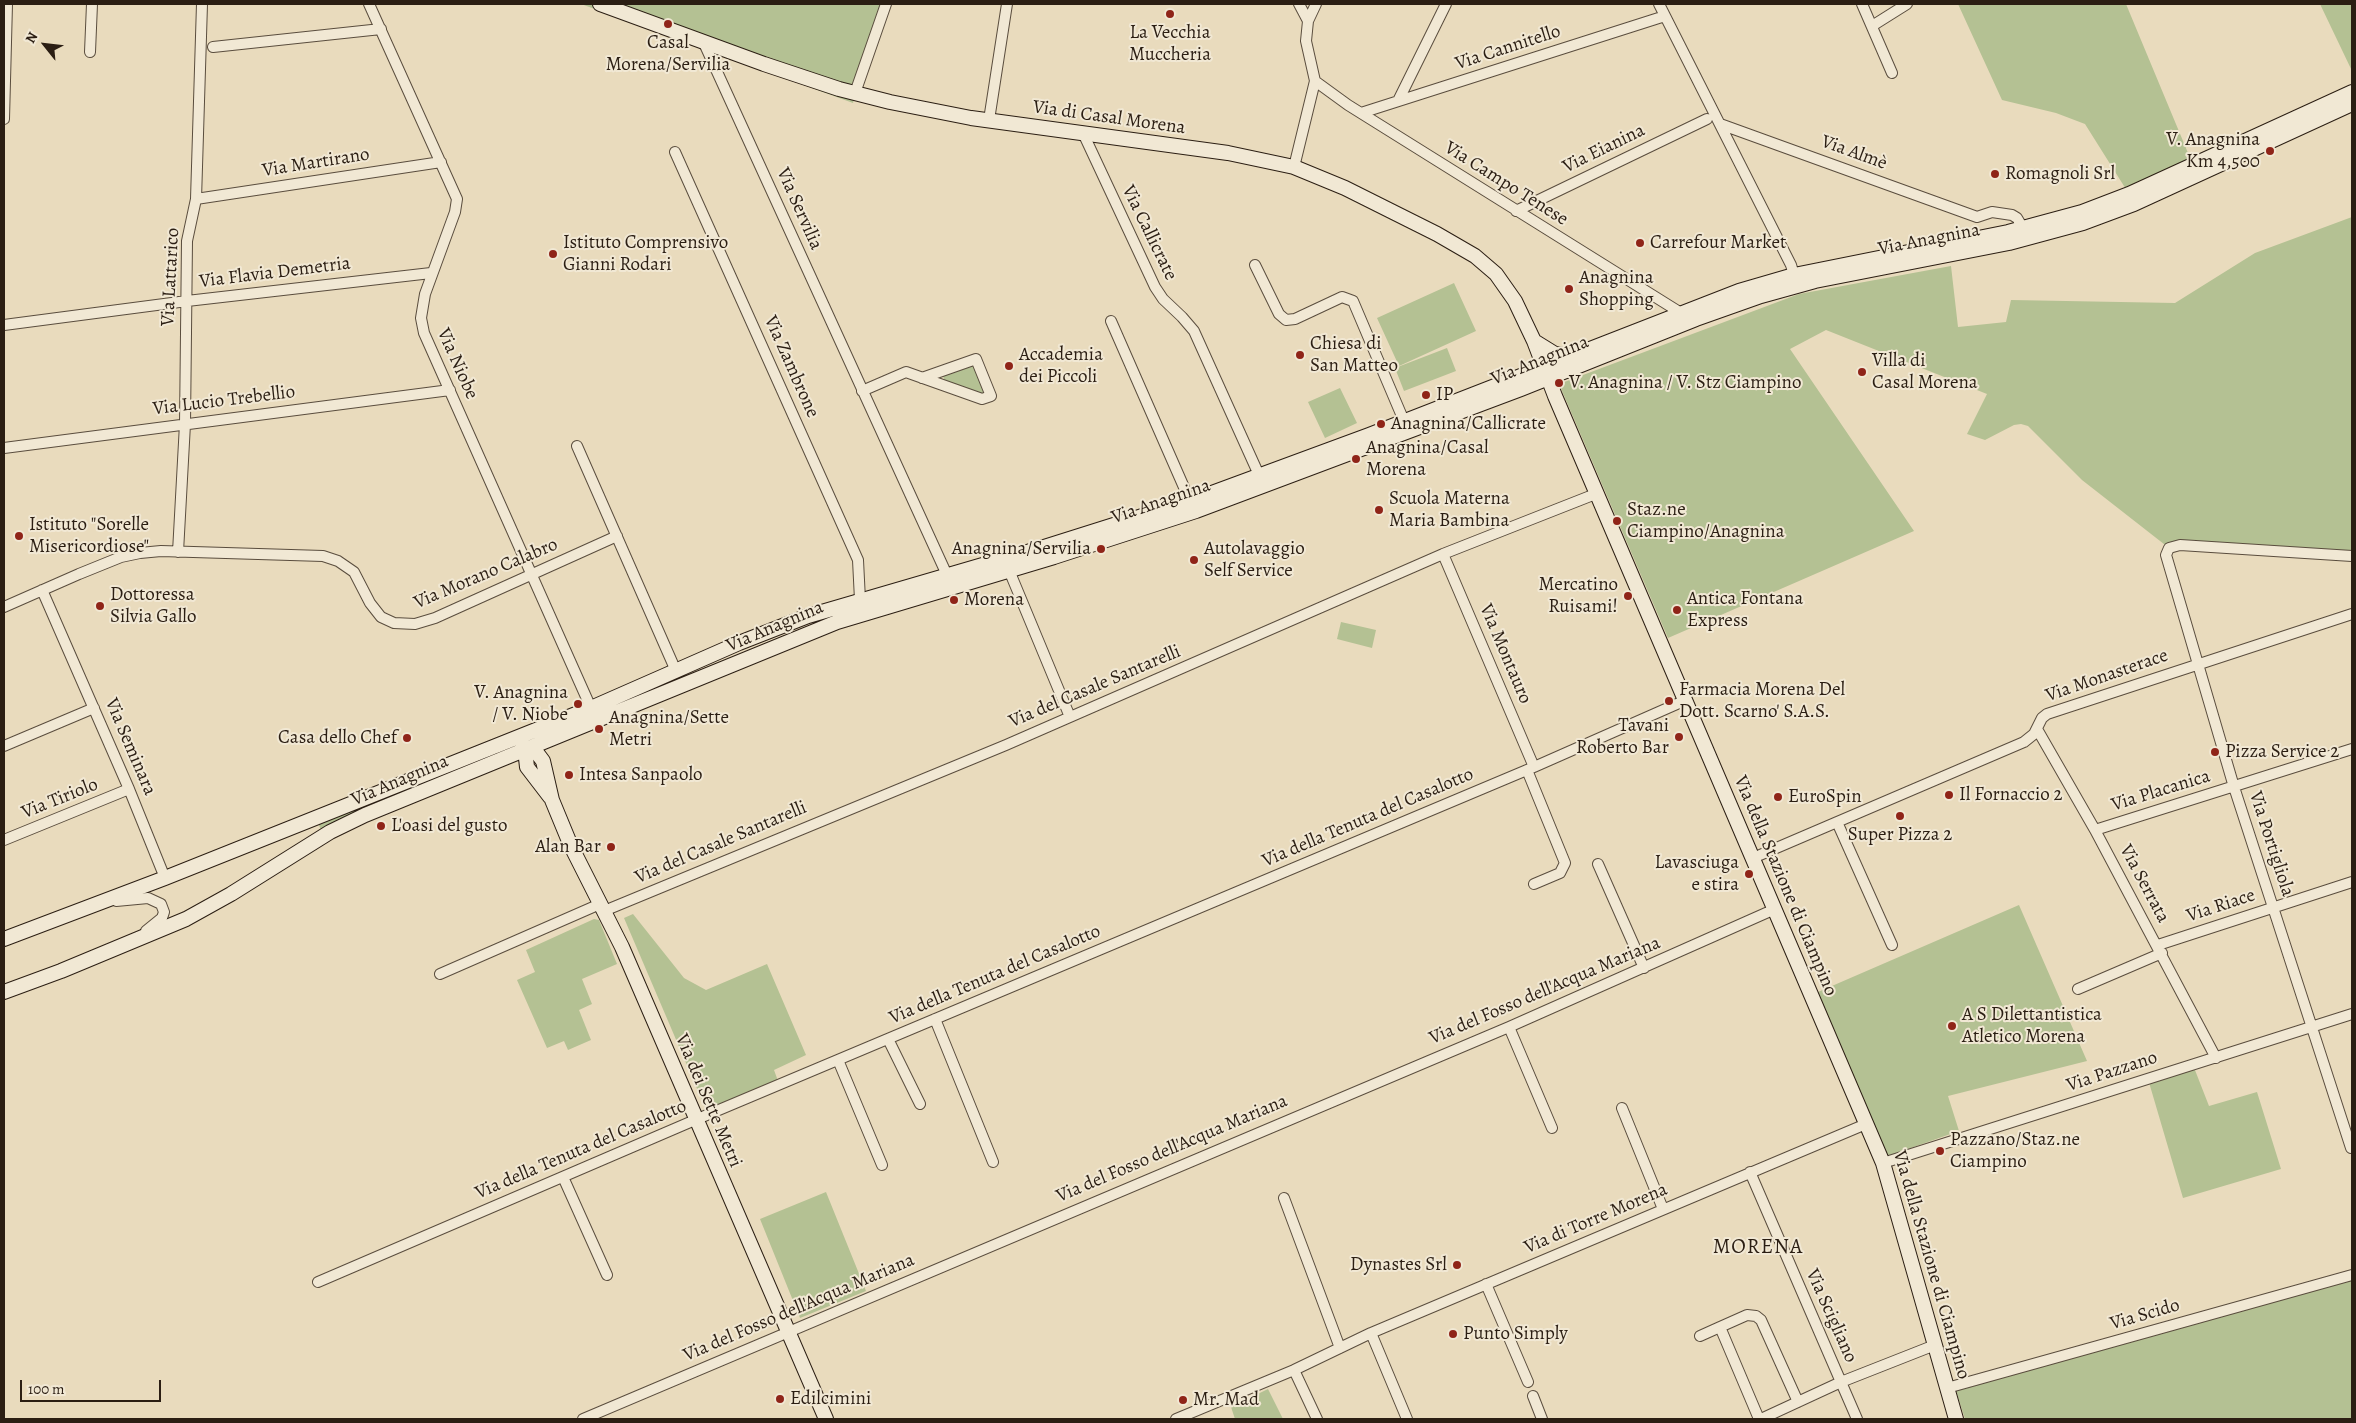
<!DOCTYPE html>
<html>
<head>
<meta charset="utf-8">
<style>
  body { margin:0 }
  #map { position:relative; width:2356px; height:1423px; overflow:hidden; background:#e9dbbd; font-family:Alegreya,serif }
  canvas { display:block }
  .frame { position:absolute; inset:0; border:5px solid #2b1e13; pointer-events:none }
  .north { position:absolute; left:20px; top:20px; width:50px; height:50px; -webkit-text-stroke:4px #f1e8d4; paint-order:stroke; rotate:299deg; font-size:14px; font-weight:700; line-height:20px; text-align:center; color:#2b1e13 }
  .north::after { content:''; display:block; margin:auto; width:18px; height:22px; background:#2b1e13; clip-path:polygon(50% 0,100% 100%,50% 72%,0 100%) }
  .scale { position:absolute; left:20px; top:1380px; width:141px; height:22px; box-sizing:border-box; border:2px solid #2b1e13; border-top:0; padding-left:6px; font-size:15px; line-height:18px; white-space:nowrap; color:#2b1e13; -webkit-text-stroke:4px #f1e8d4; paint-order:stroke }
</style>
</head>
<body>
<div id="map">
<canvas width="2356" height="1423"></canvas>
<div class="frame"></div>
<div class="north">N</div>
<div class="scale">100 m</div>
</div>
<script>
const ctx = document.querySelector('canvas').getContext('2d');
ctx.lineJoin = 'round';
function fill(path, color) { ctx.fillStyle = color; ctx.fill(path, 'evenodd'); }
const toPath = rows => new Path2D(rows.map(r => 'M' + r).join(''));
function stroke(path, color, width, dash) { ctx.strokeStyle = color; ctx.lineWidth = width; ctx.lineCap = dash ? 'butt' : 'round'; ctx.setLineDash(dash || []); ctx.stroke(path); }
function write(font, color, halo, rows, align = 'center') {
  ctx.font = font + ' Alegreya,serif'; ctx.lineWidth = 4; ctx.setLineDash([]); ctx.textBaseline = 'middle'; ctx.strokeStyle = halo; ctx.fillStyle = color; for (const [text, x, y, turn = 0] of rows) {
    ctx.save(); ctx.translate(x, y); ctx.rotate((+turn || 0) * Math.PI / 180); ctx.textAlign = isNaN(turn) ? turn : align; if (halo) ctx.strokeText(text, 0, 0); ctx.fillText(text, 0, 0); ctx.restore();
  }
}
fill(toPath([
  [581,4,886,4,853,103],
  [1958,4,2126,4,2193,165,2129,194,2085,124,2056,113,2002,100],
  [2320,4,2352,4,2352,71],
  [2352,217,2352,556,2169,548,2082,480,2028,426,2021,424,2014,425,1985,440,1967,434,1987,394,1826,330,1790,349,1914,531,1668,638,1559,384,1799,294,1951,266,1958,327,2006,322,2011,300,2175,303,2255,253],
  [1454,283,1476,331,1399,366,1377,318],
  [1447,348,1456,371,1404,391,1395,368],
  [973,365,986,393,982,395,945,382,943,376],
  [1340,388,1357,423,1325,438,1308,402],
  [1341,622,1376,630,1372,648,1337,639],
  [425,783,428,783,321,830,318,823],
  [2019,905,2087,1061,1948,1096,1959,1131,1888,1156,1818,992],
  [633,914,684,978,706,990,767,964,806,1055,774,1070,778,1081,707,1112,624,918],
  [594,919,599,920,617,964,582,979,592,1004,579,1010,591,1040,568,1050,564,1041,547,1048,517,980,535,972,526,950],
  [2193,1065,2209,1106,2257,1092,2281,1169,2183,1198,2148,1079],
  [826,1192,866,1291,800,1318,760,1219],
  [2352,1279,2352,1419,1965,1419,1956,1391],
  [1268,1389,1283,1419,1235,1419,1231,1407]
]), '#b4c193');
const street = toPath([
  [369,4,457,199,455,212,425,294,421,318,424,333,591,708],
  [1299,4,1308,21],
  [1659,4,1791,265,1794,275,1791,280],
  [1862,4,1892,73],
  [1872,26,1907,4],
  [703,41,947,575],
  [213,47,381,29],
  [90,52,92,4],
  [1315,81,1348,105,1681,313],
  [855,93,886,4],
  [1398,101,1446,4],
  [1361,113,1665,16],
  [4,119,7,4],
  [989,120,1007,4],
  [1720,124,1977,217,1992,212,2012,215,2017,218,2023,228],
  [1083,133,1155,287,1163,299,1182,317,1194,331,1259,475],
  [675,152,858,560,860,600],
  [1294,167,1315,81,1306,41,1308,21,1316,4],
  [196,199,441,162],
  [1516,211,1707,119],
  [1255,265,1279,314,1286,320,1295,319,1342,297,1353,301,1404,421],
  [1111,321,1190,501],
  [4,325,187,301,431,273],
  [862,391,906,372,982,399,991,396,976,359,922,378],
  [577,446,676,671],
  [4,448,450,390],
  [178,552,185,424,187,241,196,199,202,4],
  [1443,554,1534,767],
  [2352,556,2180,545,2169,548,2166,555,2234,787,2351,1148,2352,1148],
  [1007,570,1011,575,1070,717],
  [42,590,129,789,165,878],
  [4,607,79,574,121,557,140,553,161,551,323,556,338,561,354,572,370,603,381,617,394,623,415,624,435,618,617,536],
  [2037,729,2095,830,2216,1058],
  [4,746,94,708],
  [1527,770,1565,863,1560,873,1534,884],
  [1837,822,1892,945],
  [2095,830,2352,749],
  [4,840,129,789],
  [1753,858,2024,742,2034,734,2042,718,2047,714,2352,614],
  [1598,864,1644,968],
  [116,901,148,898,161,904,164,912,162,918,146,931],
  [604,911,1006,745,1443,554,1598,493],
  [2158,945,2352,882],
  [440,974,600,904],
  [2078,989,2162,953],
  [935,1019,993,1162],
  [1509,1027,1552,1128],
  [888,1039,920,1104],
  [838,1060,882,1165],
  [1622,1108,1663,1209],
  [1883,1163,2352,1014],
  [1750,1172,1857,1419],
  [563,1177,607,1275],
  [1284,1198,1340,1348],
  [318,1282,695,1120,1534,767,1686,700],
  [1486,1284,1528,1382],
  [1371,1333,1407,1419],
  [1700,1336,1720,1327],
  [1294,1370,1317,1419],
  [1947,1388,2352,1275],
  [1533,1396,1542,1419],
  [583,1419,1509,1027,1775,909],
  [1176,1419,1294,1370,1371,1333,1866,1124],
  [1759,1419,1720,1327,1747,1315,1756,1316,1761,1320,1798,1402],
  [1761,1419,1841,1382,1935,1345]
]);
const secondary = toPath([
  [600,4,764,64,839,89,890,102,971,118,1228,153,1294,167,1345,188,1437,234,1475,256,1496,274,1515,301,1534,341,1555,396,1883,1163,1956,1419],
  [1534,341,1555,354,1572,356],
  [522,742,525,749,527,767,550,797],
  [525,749,537,753,543,761,552,800,571,846,622,947,826,1419],
  [4,939,165,878,591,708,739,643,808,616,1041,548,1190,501,1369,435,1739,291,1794,275,2008,232,2082,212,2129,194,2352,92],
  [4,992,61,971,186,919,231,894,330,832,365,815,837,622,1054,557,1196,511,1521,389,1696,319,1761,296,1815,281,2009,243,2083,223,2134,204,2352,104]
]);
stroke(street, '#5a4d3e', 12);
stroke(secondary, '#2b1e13', 16);
stroke(street, '#f1e8d4', 10);
stroke(secondary, '#f1e8d4', 14);
for (const [x, y, r, color] of [
  [1170,14,5,"#8f2418"],
  [668,24,5,"#8f2418"],
  [2270,151,5,"#8f2418"],
  [1995,174,5,"#8f2418"],
  [1640,243,5,"#8f2418"],
  [553,254,5,"#8f2418"],
  [1569,289,5,"#8f2418"],
  [1300,355,5,"#8f2418"],
  [1009,366,5,"#8f2418"],
  [1862,372,5,"#8f2418"],
  [1559,383,5,"#8f2418"],
  [1426,395,5,"#8f2418"],
  [1381,424,5,"#8f2418"],
  [1356,459,5,"#8f2418"],
  [1379,510,5,"#8f2418"],
  [1617,521,5,"#8f2418"],
  [19,536,5,"#8f2418"],
  [1101,549,5,"#8f2418"],
  [1194,560,5,"#8f2418"],
  [1628,596,5,"#8f2418"],
  [954,600,5,"#8f2418"],
  [100,606,5,"#8f2418"],
  [1677,610,5,"#8f2418"],
  [1669,701,5,"#8f2418"],
  [578,704,5,"#8f2418"],
  [599,729,5,"#8f2418"],
  [1679,737,5,"#8f2418"],
  [407,738,5,"#8f2418"],
  [2215,752,5,"#8f2418"],
  [569,775,5,"#8f2418"],
  [1949,795,5,"#8f2418"],
  [1778,797,5,"#8f2418"],
  [1900,816,5,"#8f2418"],
  [381,826,5,"#8f2418"],
  [611,847,5,"#8f2418"],
  [1749,874,5,"#8f2418"],
  [1952,1026,5,"#8f2418"],
  [1940,1151,5,"#8f2418"],
  [1457,1265,5,"#8f2418"],
  [1453,1334,5,"#8f2418"],
  [780,1399,5,"#8f2418"],
  [1183,1400,5,"#8f2418"]
]) { const dot = new Path2D(); dot.arc(x, y, r, 0, 2 * Math.PI); ctx.fillStyle = color; ctx.fill(dot); stroke(dot, '#f1e8d4', 2); }
write('19px', '#2b1e13', '#f1e8d4', [
  ["La Vecchia",1170,33,"center"],
  ["Muccheria",1170,55,"center"],
  ["Casal",668,43,"center"],
  ["Morena/Servilia",668,65,"center"],
  ["V. Anagnina",2260,140,"right"],
  ["Km 4,500",2260,162,"right"],
  ["Romagnoli Srl",2005,174],
  ["Istituto Comprensivo",563,243],
  ["Gianni Rodari",563,265],
  ["Carrefour Market",1650,243],
  ["Anagnina",1579,278],
  ["Shopping",1579,300],
  ["Chiesa di",1310,344],
  ["San Matteo",1310,366],
  ["Accademia",1019,355],
  ["dei Piccoli",1019,377],
  ["Villa di",1872,361],
  ["Casal Morena",1872,383],
  ["V. Anagnina / V. Stz Ciampino",1569,383],
  ["IP",1436,395],
  ["Anagnina/Callicrate",1391,424],
  ["Anagnina/Casal",1366,448],
  ["Morena",1366,470],
  ["Scuola Materna",1389,499],
  ["Maria Bambina",1389,521],
  ["Staz.ne",1627,510],
  ["Ciampino/Anagnina",1627,532],
  ["Istituto \"Sorelle",29,525],
  ["Misericordiose\"",29,547],
  ["Anagnina/Servilia",1091,549,"right"],
  ["Autolavaggio",1204,549],
  ["Self Service",1204,571],
  ["Mercatino",1618,585,"right"],
  ["Ruisami!",1618,607,"right"],
  ["Dottoressa",110,595],
  ["Silvia Gallo",110,617],
  ["Antica Fontana",1687,599],
  ["Express",1687,621],
  ["Morena",964,600],
  ["Farmacia Morena Del",1679,690],
  ["Dott. Scarno' S.A.S.",1679,712],
  ["V. Anagnina",568,693,"right"],
  ["/ V. Niobe",568,715,"right"],
  ["Anagnina/Sette",609,718],
  ["Metri",609,740],
  ["Tavani",1669,726,"right"],
  ["Roberto Bar",1669,748,"right"],
  ["Casa dello Chef",397,738,"right"],
  ["Pizza Service 2",2225,752],
  ["Intesa Sanpaolo",579,775],
  ["Il Fornaccio 2",1959,795],
  ["EuroSpin",1788,797],
  ["L'oasi del gusto",391,826],
  ["Super Pizza 2",1900,835,"center"],
  ["Alan Bar",601,847,"right"],
  ["Lavasciuga",1739,863,"right"],
  ["e stira",1739,885,"right"],
  ["A S Dilettantistica",1962,1015],
  ["Atletico Morena",1962,1037],
  ["Pazzano/Staz.ne",1950,1140],
  ["Ciampino",1950,1162],
  ["Dynastes Srl",1447,1265,"right"],
  ["Punto Simply",1463,1334],
  ["Edilcimini",790,1399],
  ["Mr. Mad",1193,1400]
], 'left');
write('19px', '#2b1e13', '#f1e8d4', [
  ["Via Cannitello",1508,48,-18],
  ["Via di Casal Morena",1109,118,8],
  ["Via Eianina",1604,149,-26],
  ["Via Almè",1854,153,20],
  ["Via Martirano",316,163,-9],
  ["Via Campo Tenese",1506,184,32],
  ["Via Servilia",799,209,66],
  ["Via Callicrate",1149,233,64],
  ["Via Anagnina",1929,240,-11],
  ["Via Flavia Demetria",275,273,-7],
  ["Via Lattarico",171,277,-87],
  ["Via Anagnina",1540,361,-22],
  ["Via Niobe",457,364,66],
  ["Via Zambrone",791,367,66],
  ["Via Lucio Trebellio",224,401,-7],
  ["Via Anagnina",1161,502,-19],
  ["Via Morano Calabro",486,574,-23],
  ["Via Anagnina",775,627,-23],
  ["Via Montauro",1505,654,67],
  ["Via Monasterace",2107,676,-19],
  ["Via del Casale Santarelli",1095,687,-23],
  ["Via Seminara",130,747,67],
  ["Via Anagnina",400,781,-23],
  ["Via Placanica",2161,791,-17],
  ["Via Tiriolo",60,799,-22],
  ["Via della Tenuta del Casalotto",1368,818,-23],
  ["Via del Casale Santarelli",721,843,-23],
  ["Via Portigliola",2271,844,72],
  ["Via Serrata",2144,884,62],
  ["Via della Stazione di Ciampino",1785,886,67],
  ["Via Riace",2221,906,-18],
  ["Via della Tenuta del Casalotto",995,975,-23],
  ["Via del Fosso dell'Acqua Mariana",1545,991,-23],
  ["Via Pazzano",2112,1072,-18],
  ["Via dei Sette Metri",708,1101,67],
  ["Via del Fosso dell'Acqua Mariana",1172,1149,-23],
  ["Via della Tenuta del Casalotto",581,1150,-23],
  ["Via di Torre Morena",1596,1219,-23],
  ["Via della Stazione di Ciampino",1931,1265,74],
  ["Via del Fosso dell'Acqua Mariana",799,1308,-23],
  ["Via Scido",2145,1315,-16],
  ["Via Scigliano",1831,1316,66]
]);
ctx.letterSpacing = '1px';
write('21px', '#2b1e13', '#f1e8d4', [
  ["MORENA",1758,1248]
]);
ctx.letterSpacing = '0px';
</script>
</body>
</html>
